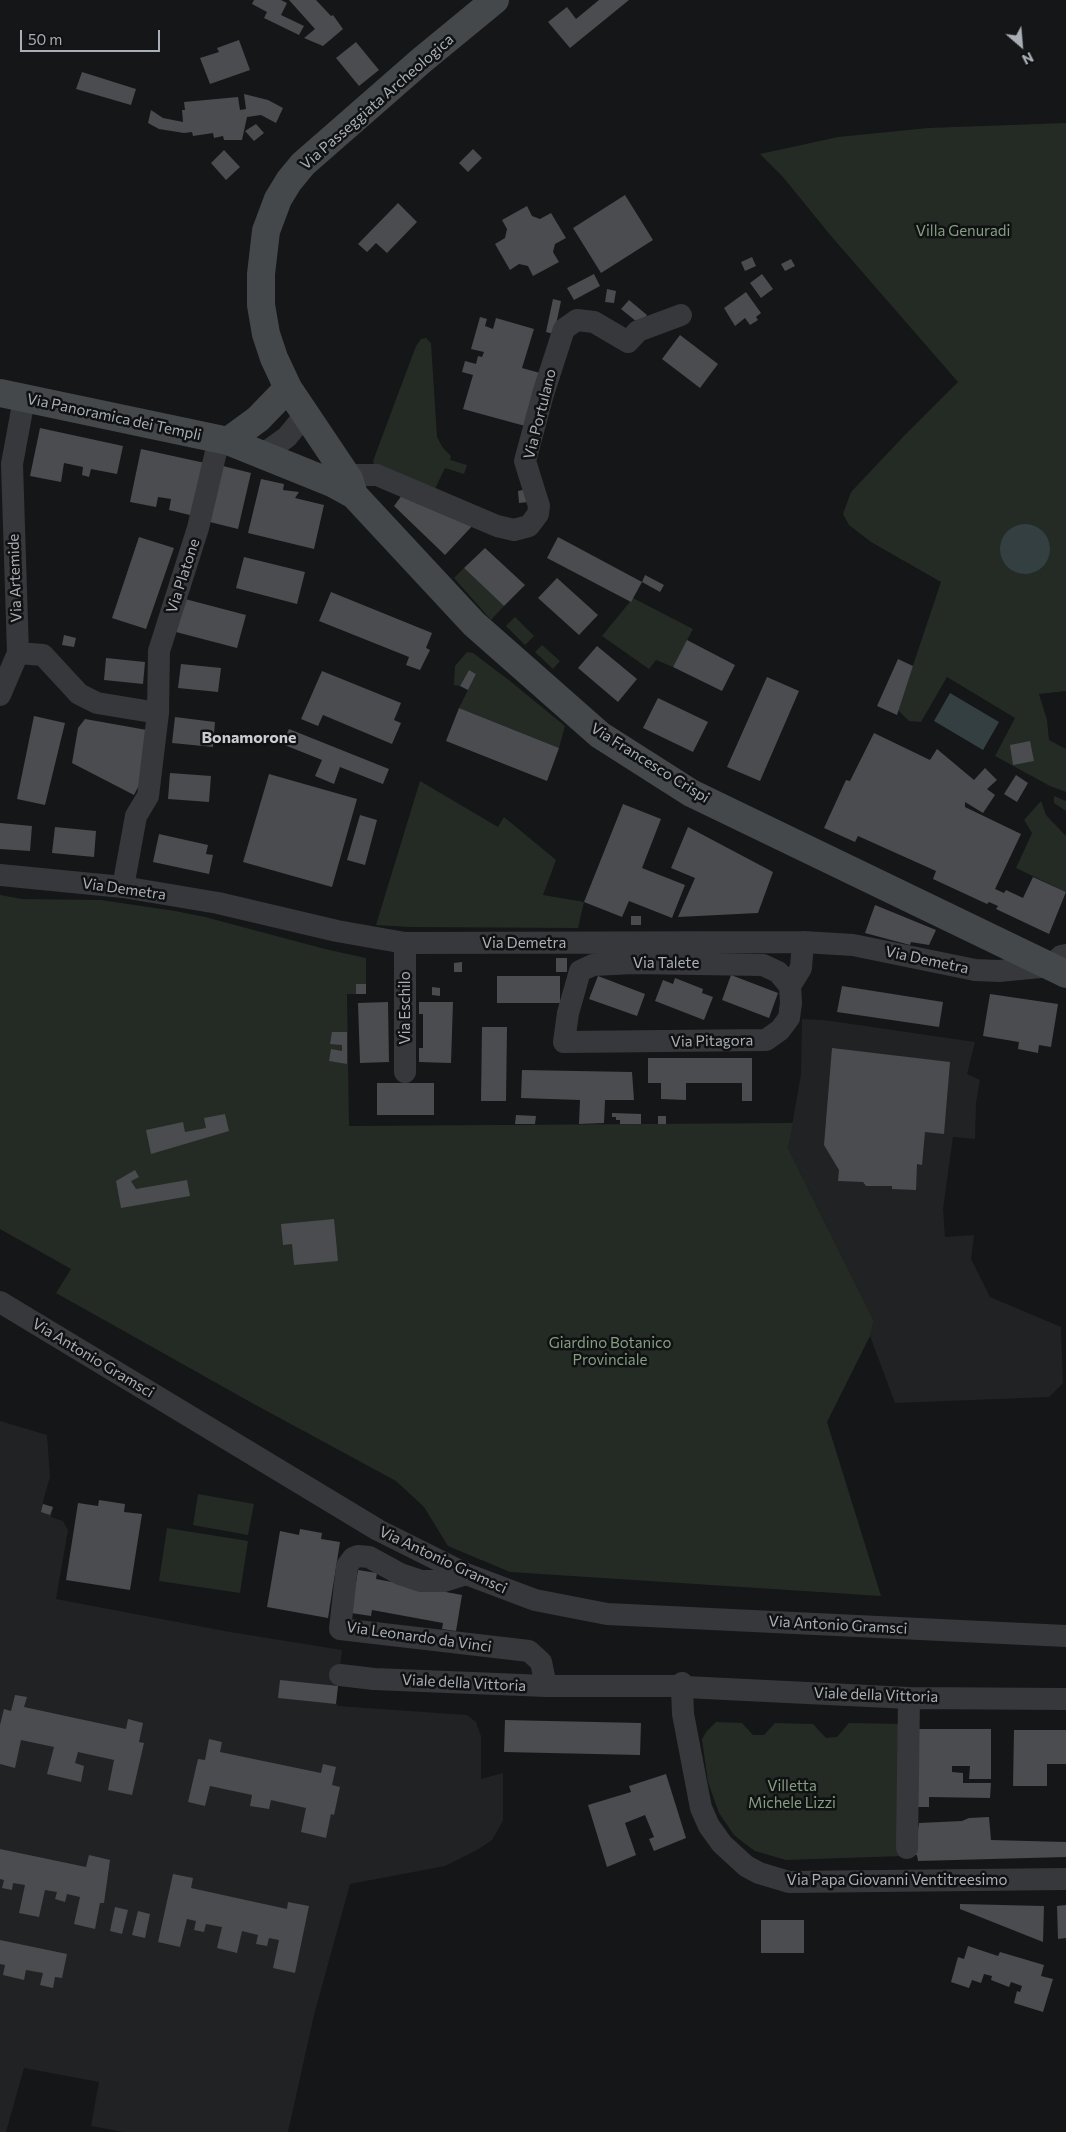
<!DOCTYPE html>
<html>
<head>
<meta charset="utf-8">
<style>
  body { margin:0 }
  #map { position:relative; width:1066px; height:2132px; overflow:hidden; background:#151617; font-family:Commissioner,sans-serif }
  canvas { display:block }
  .north { position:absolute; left:996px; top:20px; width:50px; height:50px; -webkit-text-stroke:4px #101112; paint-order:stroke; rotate:153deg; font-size:14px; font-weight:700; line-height:20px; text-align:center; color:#a9afb5 }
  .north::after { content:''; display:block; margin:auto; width:18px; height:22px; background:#a9afb5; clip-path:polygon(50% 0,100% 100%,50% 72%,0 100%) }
  .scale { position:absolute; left:20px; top:30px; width:140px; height:22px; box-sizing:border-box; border:2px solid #a9afb5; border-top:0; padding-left:6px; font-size:15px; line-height:18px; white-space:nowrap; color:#a9afb5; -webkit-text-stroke:4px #101112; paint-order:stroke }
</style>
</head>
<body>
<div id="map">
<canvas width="1066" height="2132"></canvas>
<div class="north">N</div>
<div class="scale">50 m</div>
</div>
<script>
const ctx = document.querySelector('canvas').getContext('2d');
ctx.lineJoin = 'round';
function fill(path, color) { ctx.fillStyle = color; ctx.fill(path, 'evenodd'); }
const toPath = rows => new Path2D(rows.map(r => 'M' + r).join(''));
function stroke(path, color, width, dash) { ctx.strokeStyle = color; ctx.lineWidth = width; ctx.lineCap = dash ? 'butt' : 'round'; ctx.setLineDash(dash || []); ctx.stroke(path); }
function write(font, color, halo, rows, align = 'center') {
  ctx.font = font + ' Commissioner,sans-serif'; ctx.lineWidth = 5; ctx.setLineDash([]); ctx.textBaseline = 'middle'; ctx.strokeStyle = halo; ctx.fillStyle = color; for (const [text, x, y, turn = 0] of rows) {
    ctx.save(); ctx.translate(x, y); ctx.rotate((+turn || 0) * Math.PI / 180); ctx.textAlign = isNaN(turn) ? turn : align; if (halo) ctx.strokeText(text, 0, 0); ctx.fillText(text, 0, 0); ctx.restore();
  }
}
fill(toPath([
  [802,1019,824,1020,975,1042,967,1074,980,1080,976,1103,975,1139,953,1137,943,1209,945,1237,974,1235,971,1259,990,1297,1061,1327,1063,1383,1049,1397,895,1403,870,1336,874,1321,788,1148,801,1074],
  [0,1421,47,1435,50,1477,43,1501,43,1504,53,1507,51,1517,63,1521,68,1530,56,1599,230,1632,342,1650,336,1703,338,1706,467,1715,476,1722,481,1736,481,1779,503,1773,503,1821,492,1840,477,1850,445,1866,350,1884,314,2015,288,2132,123,2132,91,2126,99,2082,24,2068,6,2132,0,2132]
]), '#212224');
fill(toPath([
  [1066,123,1066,691,1039,694,1047,720,1049,740,1066,749,1066,792,1050,786,995,756,1015,718,947,677,921,722,909,721,898,710,941,582,871,542,849,525,843,514,851,492,902,438,958,382,831,236,783,177,760,154,838,137,928,128],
  [426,338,431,343,437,437,443,448,451,456,450,460,467,465,464,474,445,468,434,491,375,467,373,461,416,346,421,339],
  [464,568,504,606,491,620,454,578],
  [633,598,693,629,673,667,656,660,649,669,602,636],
  [515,617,534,636,525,645,506,626],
  [542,645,560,661,553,669,535,652],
  [467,652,473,653,510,681,565,726,559,748,459,708,476,674,469,670,460,686,454,685,455,666],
  [420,781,498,827,504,817,556,860,543,895,584,902,578,928,410,927,376,925],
  [1054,796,1066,801,1066,811,1054,803],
  [1041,801,1046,815,1066,836,1066,892,1016,868,1032,833,1024,820],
  [0,895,22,899,101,900,175,911,205,917,325,949,366,958,366,994,347,994,349,1126,793,1123,788,1148,874,1321,870,1336,827,1422,881,1596,510,1572,448,1546,424,1507,396,1481,252,1403,56,1293,71,1269,0,1229],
  [198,1494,254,1504,248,1535,193,1525],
  [167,1528,248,1541,240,1593,159,1581],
  [716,1722,742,1723,753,1735,764,1735,775,1723,813,1724,826,1738,837,1737,849,1723,902,1724,902,1856,786,1860,755,1851,744,1843,734,1835,719,1813,708,1782,702,1739,707,1731]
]), '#242b24');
fill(toPath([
  '1000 549a25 25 0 1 1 50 0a25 25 0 1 1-50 0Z',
  [950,693,999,722,983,750,934,721]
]), '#343f42');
fill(toPath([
  [254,0,281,0,287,3,281,15,304,26,299,35,264,18,267,12,252,4],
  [289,0,316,0,331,16,333,15,343,29,323,46,304,38,315,29],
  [599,0,629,0,570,48,548,22,567,7,576,19],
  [239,40,250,70,210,84,200,58,219,52,217,48],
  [356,42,379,70,359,86,336,58],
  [82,72,136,89,131,105,76,89],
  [244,94,268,100,283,108,276,123,261,115,247,117,242,140,224,140,223,136,214,138,213,133,193,136,192,132,184,133,159,129,148,123,151,110,163,118,183,122,182,110,185,110,184,102,238,97,240,110,246,109],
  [256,124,264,133,254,141,245,131],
  [473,149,482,158,468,172,459,163],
  [224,150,240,167,226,180,211,163],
  [625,195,653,240,601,273,573,228],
  [398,203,417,222,387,253,376,243,367,252,358,244],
  [527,206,532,216,540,219,551,213,566,238,555,244,553,252,559,262,533,276,528,266,519,264,510,270,495,244,505,238,507,229,502,220],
  [752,257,756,266,745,271,741,262],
  [791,259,795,266,785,271,781,264],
  [594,274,600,286,574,300,567,288],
  [762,274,773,289,761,298,750,283],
  [607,289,616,291,614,303,605,302],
  [746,292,761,313,756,317,758,320,750,325,745,318,735,326,724,308],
  [553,299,561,301,554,334,546,332],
  [629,300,647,315,643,320,637,322,621,309],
  [480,317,487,319,485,326,493,329,496,318,534,329,522,368,540,373,525,426,463,409,473,375,462,372,465,361,476,364,478,356,482,357,484,352,471,349],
  [680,335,718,364,700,388,662,359],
  [40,428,123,446,117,474,91,469,89,477,82,475,83,467,64,463,61,482,30,476],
  [141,449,205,463,194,516,169,510,171,499,158,497,156,507,130,502],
  [223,466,251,473,238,529,210,522],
  [261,479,284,484,283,490,299,492,295,498,324,505,314,549,248,533],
  [527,489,528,502,519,503,518,491],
  [405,491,476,522,445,555,394,506],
  [139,537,174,548,146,629,112,618],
  [558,537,642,582,645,575,664,585,660,592,642,582,631,602,547,558],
  [485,548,525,585,504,606,464,568],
  [244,557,305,572,297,604,236,588],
  [557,578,598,615,579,635,538,598],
  [331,592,432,633,426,648,430,650,420,670,406,665,409,657,319,621],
  [185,599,246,615,237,648,176,632],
  [64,635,76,638,74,647,62,645],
  [687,640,735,665,722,691,673,667],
  [597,646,637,679,618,702,578,668],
  [106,658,145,662,143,684,104,680],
  [898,659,913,666,897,715,877,706],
  [181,664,221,668,218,692,178,688],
  [469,670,476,674,468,690,460,686],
  [322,671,401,703,394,720,401,723,392,744,323,715,318,726,301,719],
  [767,677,799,691,760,781,727,767],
  [658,698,708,722,693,752,643,728],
  [459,708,559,748,547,781,446,741],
  [34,716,65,723,45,805,17,799],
  [175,717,215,722,213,747,172,743],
  [85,719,147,730,142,779,134,795,72,763,78,728],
  [289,729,389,769,383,784,340,767,334,784,315,776,322,760,282,744],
  [874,733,930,760,937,749,974,780,985,768,997,780,987,789,995,795,983,813,965,802,965,807,1021,834,995,889,1004,893,1006,890,1023,898,1033,877,1066,892,1049,934,996,909,998,906,989,902,987,904,933,879,936,871,858,836,855,842,824,828,846,780,850,781],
  [1030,741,1034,761,1013,765,1010,745],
  [170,773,211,776,209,802,168,799],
  [269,774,357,799,332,887,243,862],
  [1016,775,1028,783,1017,802,1004,794],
  [623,804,661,819,642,868,685,885,672,918,629,901,622,917,584,902],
  [360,815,377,820,365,865,347,860],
  [0,823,32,826,30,851,0,849],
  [55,827,96,831,94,857,52,853],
  [688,827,773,872,758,913,678,917,695,878,671,868],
  [159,834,208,845,206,854,213,855,209,874,153,862],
  [875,905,936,930,929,945,911,942,910,945,865,933],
  [631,916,641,916,641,925,631,925],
  [556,958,567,958,567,972,556,972],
  [462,962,462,972,454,972,454,963],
  [731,975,778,993,769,1018,722,1000],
  [497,976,560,976,560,1003,497,1003],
  [598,976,645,994,637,1016,589,999],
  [675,978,703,989,702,993,713,997,704,1020,655,1001,663,980,673,984],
  [356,984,366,984,366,994,356,994],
  [842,986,943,1002,939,1027,837,1012],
  [432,987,440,988,440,996,432,995],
  [990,994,1058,1004,1051,1047,1039,1045,1038,1053,1018,1049,1019,1042,983,1036],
  [388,1002,389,1062,360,1063,358,1003],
  [419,1002,453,1002,451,1063,419,1062,419,1048,423,1048,423,1014,419,1014],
  [482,1027,507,1027,506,1101,481,1101],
  [332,1032,347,1032,347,1064,329,1061,331,1049,342,1051,342,1045,330,1044],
  [832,1048,950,1062,944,1134,925,1132,922,1165,917,1164,916,1190,892,1189,892,1186,866,1186,863,1182,838,1181,839,1170,824,1145],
  [648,1058,752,1058,752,1101,742,1101,742,1083,686,1083,686,1100,661,1099,661,1083,648,1083],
  [522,1070,632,1072,634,1100,605,1100,604,1123,579,1124,580,1100,521,1098],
  [377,1083,434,1083,434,1115,377,1115],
  [612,1113,641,1114,641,1124,620,1124,620,1120,616,1120,616,1117,612,1117],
  [225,1114,229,1131,151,1154,146,1130,183,1122,185,1132,206,1128,204,1118],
  [516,1115,536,1116,535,1124,515,1124],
  [658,1116,666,1116,666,1124,658,1124],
  [135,1170,139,1177,131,1181,136,1189,187,1180,190,1196,121,1208,116,1181],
  [334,1219,338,1261,294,1265,292,1244,283,1245,281,1224],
  [99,1500,125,1504,124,1512,142,1514,130,1590,66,1580,78,1503,98,1506],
  [43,1504,53,1507,50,1515,41,1512],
  [300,1529,322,1533,321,1539,340,1542,328,1618,267,1607,280,1531,299,1535],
  [358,1570,377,1573,376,1579,462,1595,456,1631,442,1629,443,1623,372,1610,371,1616,351,1613],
  [280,1680,338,1686,336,1704,278,1698],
  [15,1695,27,1697,24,1707,126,1729,128,1719,143,1723,139,1742,144,1743,132,1795,108,1790,114,1760,78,1752,75,1763,84,1766,81,1782,47,1774,54,1747,21,1740,15,1768,0,1764,0,1725,4,1709,11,1711],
  [505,1720,641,1723,640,1755,504,1752],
  [919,1729,991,1729,991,1779,969,1779,970,1766,952,1766,952,1772,963,1773,963,1783,991,1783,990,1798,929,1797,929,1807,917,1807],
  [1014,1730,1066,1730,1066,1764,1047,1764,1047,1786,1013,1786],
  [209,1739,222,1742,220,1752,321,1773,323,1764,336,1767,332,1785,340,1787,334,1815,331,1814,326,1838,301,1832,306,1808,271,1800,269,1809,250,1806,252,1795,210,1786,205,1806,188,1802,198,1759,205,1760],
  [666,1774,686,1838,654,1851,649,1839,654,1837,645,1815,625,1823,636,1855,607,1867,588,1805,631,1792,629,1786],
  [989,1817,991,1840,1066,1842,1066,1857,918,1861,917,1855,914,1855,919,1823,962,1821,969,1818],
  [0,1849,86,1867,89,1855,110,1860,104,1903,100,1903,95,1929,74,1924,80,1897,67,1894,65,1902,55,1899,57,1892,45,1890,39,1917,19,1913,25,1885,13,1883,12,1890,2,1888,4,1880,0,1879],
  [173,1874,193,1878,191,1888,287,1909,288,1902,309,1906,295,1973,273,1968,279,1940,269,1938,267,1946,256,1944,258,1935,242,1931,237,1953,217,1948,222,1927,206,1924,204,1932,194,1930,196,1921,187,1919,180,1947,158,1942],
  [960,1904,1044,1906,1043,1942,960,1909],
  [1066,1905,1066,1938,1058,1939,1057,1906],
  [115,1907,128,1910,122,1934,110,1931],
  [138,1911,150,1914,145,1938,132,1935],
  [761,1920,804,1920,804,1953,761,1953],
  [0,1940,67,1954,62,1978,55,1977,53,1988,40,1985,43,1973,26,1970,24,1980,3,1975,5,1965,0,1964],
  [968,1946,998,1956,1000,1952,1044,1965,1041,1976,1053,1979,1043,2012,1014,2003,1017,1991,1020,1992,1022,1986,1011,1982,1009,1987,991,1980,992,1976,984,1974,981,1983,972,1980,969,1988,951,1982,958,1957,964,1959]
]), '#4a4c4f');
stroke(toPath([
  [262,455,287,437,305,415],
  [349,479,357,475,377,475,497,526,514,530,529,526,538,514,539,506,525,461,543,394,564,329,577,320,594,322,628,342,638,331,681,315],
  [18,653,43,655,79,694,97,703,158,713],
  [0,695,18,653,12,464,24,399],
  [0,875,123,887,218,903,337,931,405,943,803,942,853,945,975,970,999,971,1051,966,1061,956,1066,955],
  [123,887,136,816,148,796,158,713,159,651,198,528,219,439],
  [790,986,778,972,763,965,633,963,593,965,580,971,568,1013,564,1042,766,1040,780,1030,789,1018,791,1003,790,986,801,968,803,942],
  [405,1072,405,943],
  [0,1302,378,1530,466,1574,535,1600,607,1614,1066,1636],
  [466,1574,444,1581,421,1581,400,1574,369,1557,358,1556,353,1558,347,1566,340,1629,529,1651,541,1662,546,1686],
  [340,1675,374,1679,546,1686,679,1686],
  [685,1687,909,1698,1066,1699],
  [682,1690,685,1687,682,1683,679,1686,682,1690,683,1714,701,1808,709,1826,722,1844,746,1866,759,1873,789,1882,1066,1879],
  [907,1848,909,1698]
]), '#37383b', 22);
stroke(toPath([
  [495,0,422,60,303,164,289,181,278,199,266,231,261,274,261,305,266,334,274,358,288,388,349,479,354,495,474,624,600,735,691,793,1066,974],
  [0,393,228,441,332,483,354,495],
  [228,441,258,419,288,388]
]), '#45484b', 28);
write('15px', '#a9afb5', '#101112', [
  ["Via Passeggiata Archeologica",377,102,-41],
  ["Via Portulano",540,414,-76],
  ["Via Panoramica dei Templi",114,417,12],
  ["Via Platone",183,576,-72],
  ["Via Artemide",15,578,-92],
  ["Via Francesco Crispi",650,763,32],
  ["Via Demetra",124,889,8],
  ["Via Demetra",524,943],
  ["Via Demetra",927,960,12],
  ["Via Talete",666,963],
  ["Via Eschilo",405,1008,-90],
  ["Via Pitagora",712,1041,-1],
  ["Via Antonio Gramsci",93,1358,31],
  ["Via Antonio Gramsci",443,1560,25],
  ["Via Antonio Gramsci",838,1625,3],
  ["Via Leonardo da Vinci",419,1637,8],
  ["Viale della Vittoria",464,1683,3],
  ["Viale della Vittoria",876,1695,2],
  ["Via Papa Giovanni Ventitreesimo",897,1880]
]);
write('15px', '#869e82', '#101112', [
  ["Villa Genuradi",963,231],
  ["Giardino Botanico",610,1343],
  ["Provinciale",610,1360],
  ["Villetta",792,1786],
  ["Michele Lizzi",792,1803]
]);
write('bold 16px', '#c9cdd2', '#101112', [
  ["Bonamorone",249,738]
]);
</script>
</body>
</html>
